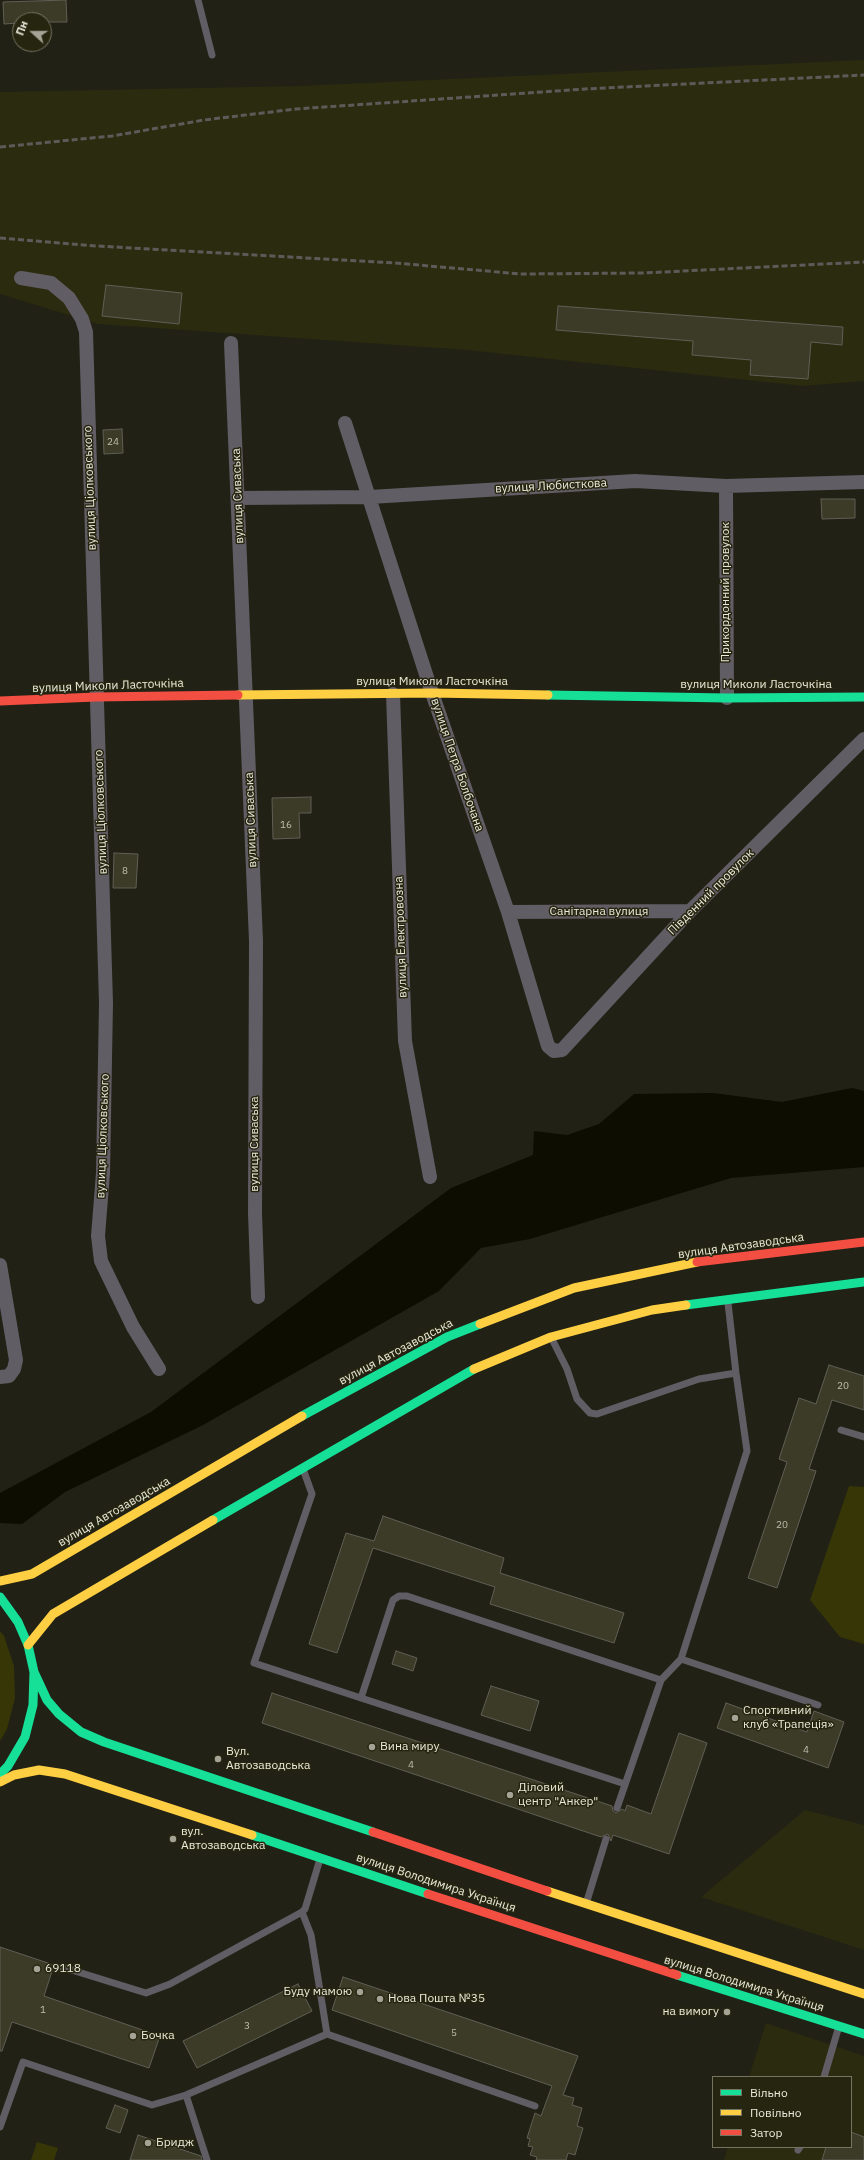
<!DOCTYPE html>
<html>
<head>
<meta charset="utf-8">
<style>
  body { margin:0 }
  #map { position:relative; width:864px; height:2160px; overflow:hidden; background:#212115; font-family:"IBM Plex Sans",sans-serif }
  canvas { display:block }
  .legend { position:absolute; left:712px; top:2076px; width:140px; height:72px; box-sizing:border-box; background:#262610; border:1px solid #747462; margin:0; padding:5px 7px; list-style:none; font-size:12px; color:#e9eadc }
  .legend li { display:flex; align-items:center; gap:8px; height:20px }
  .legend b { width:20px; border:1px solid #747462 }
  .north { position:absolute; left:12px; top:12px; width:40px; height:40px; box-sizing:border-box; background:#262610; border:1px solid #747462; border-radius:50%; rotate:291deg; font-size:11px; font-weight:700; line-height:16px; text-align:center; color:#e9eadc }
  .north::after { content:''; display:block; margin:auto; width:14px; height:18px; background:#a3a496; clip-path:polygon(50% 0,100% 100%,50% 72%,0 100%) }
</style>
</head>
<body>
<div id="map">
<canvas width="864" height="2160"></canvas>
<ul class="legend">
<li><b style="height:5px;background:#16e098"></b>Вільно</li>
<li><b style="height:5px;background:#ffcf43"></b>Повільно</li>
<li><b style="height:5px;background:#f24e42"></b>Затор</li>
</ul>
<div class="north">Пн</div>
</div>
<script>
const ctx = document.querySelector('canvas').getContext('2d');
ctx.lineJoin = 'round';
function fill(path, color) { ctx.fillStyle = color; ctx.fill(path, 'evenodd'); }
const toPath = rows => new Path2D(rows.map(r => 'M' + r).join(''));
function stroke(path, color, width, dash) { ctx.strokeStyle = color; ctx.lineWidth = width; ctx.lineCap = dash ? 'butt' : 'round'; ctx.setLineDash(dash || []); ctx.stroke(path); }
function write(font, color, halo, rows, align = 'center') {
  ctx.font = font + ' "IBM Plex Sans",sans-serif'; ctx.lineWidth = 3; ctx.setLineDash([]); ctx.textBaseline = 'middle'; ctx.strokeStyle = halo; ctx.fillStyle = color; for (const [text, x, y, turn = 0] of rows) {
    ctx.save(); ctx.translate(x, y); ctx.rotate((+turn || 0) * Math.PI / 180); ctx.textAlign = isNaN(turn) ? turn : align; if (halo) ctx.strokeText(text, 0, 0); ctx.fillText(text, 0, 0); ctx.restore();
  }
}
fill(toPath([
  [864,60,864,381,803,386,467,350,98,324,0,294,0,92,300,86],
  [805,1810,864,1825,864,1950,701,1897],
  [766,2023,864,2056,864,2160,724,2160,728,2147,851,2147,851,2077,749,2077]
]), '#2b2b10');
fill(toPath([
  [849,1486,864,1487,864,1644,840,1637,810,1600],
  [0,1631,4,1636,14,1666,15,1698,7,1729,0,1741],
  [37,2142,58,2148,54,2160,31,2160]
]), '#373607');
fill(toPath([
  [852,1088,864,1091,864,1167,731,1178,530,1239,481,1248,439,1291,203,1425,65,1492,22,1524,0,1523,0,1493,151,1412,451,1188,533,1155,534,1131,567,1135,599,1124,634,1094,713,1093,782,1102]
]), '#0e0d02');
const building = toPath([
  [66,0,67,22,44,22,44,20,20,20,20,23,4,24,3,2,66,0],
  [106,285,182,293,179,324,102,316,106,285],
  [558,306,843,327,842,345,811,342,808,379,750,375,751,360,692,355,693,341,556,330,558,306],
  [122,429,123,453,104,454,103,430,122,429],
  [821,499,855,499,855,518,822,519,821,499],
  [311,797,311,813,299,813,300,838,273,839,272,798,311,797],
  [114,853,138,854,136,888,113,888,114,853],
  [829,1365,864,1376,864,1410,832,1400,809,1469,816,1471,777,1588,748,1578,787,1462,779,1459,799,1398,816,1404,829,1365],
  [383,1516,504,1558,500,1573,624,1613,614,1643,490,1604,495,1587,373,1548,337,1653,309,1644,346,1533,374,1541,383,1516],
  [396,1651,417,1658,413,1671,392,1664,396,1651],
  [491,1686,539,1701,530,1731,481,1715,491,1686],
  [272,1693,612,1806,613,1811,616,1813,622,1809,625,1811,627,1805,651,1814,679,1733,707,1743,669,1854,613,1835,611,1841,608,1834,601,1837,262,1723,272,1693],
  [726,1703,807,1732,814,1711,844,1722,828,1768,717,1728,726,1703],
  [0,1947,54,1965,44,1996,160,2036,149,2068,12,2022,2,2051,0,2051,0,1947],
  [343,1977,578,2056,563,2095,574,2098,572,2105,582,2108,577,2126,583,2128,575,2155,568,2153,566,2160,536,2160,537,2157,530,2155,533,2147,528,2146,530,2139,527,2138,535,2113,541,2116,552,2086,332,2010,343,1977],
  [298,1984,312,2011,197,2068,183,2041,298,1984],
  [115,2105,128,2110,120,2133,106,2128,115,2105],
  [851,2132,864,2137,864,2160,822,2160,826,2147,851,2147,851,2132],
  [138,2135,201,2156,202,2160,130,2160,138,2135]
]);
fill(building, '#3c3b28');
stroke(building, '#5f5f55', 1);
stroke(toPath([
  [198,0,212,55],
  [552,1339,567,1369,577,1399,590,1413,597,1414,699,1379,736,1373],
  [841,1430,864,1437],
  [303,1469,312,1494,254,1663,361,1698,393,1600,399,1596,407,1596,661,1680,681,1659,818,1705],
  [681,1659,747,1451,736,1373,728,1303],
  [361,1698,625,1784],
  [617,1808,661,1680],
  [320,1859,305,1909,302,1912,311,1935,327,2034,535,2106],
  [586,1904,606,1839],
  [62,1967,146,1993,170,1984,302,1912],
  [824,2077,839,2026],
  [186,2095,207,2160],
  [0,2127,23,2062,152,2105,186,2095,327,2034],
  [798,2150,800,2147]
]), '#615d64', 7);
stroke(toPath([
  [21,278,51,283,69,298,82,319,86,332,106,1003,103,1173,98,1236,101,1261,133,1327,159,1369],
  [231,343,256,941,255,1213,258,1297],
  [345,423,432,693,508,912,548,1046,554,1051,562,1050,690,911,864,739],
  [726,486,727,698],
  [238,498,370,497,635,481,726,486,864,482],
  [393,694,405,1041,430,1177],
  [508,912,690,911],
  [0,1265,16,1360,14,1369,9,1376,0,1377]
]), '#615d64', 14);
stroke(toPath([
  [548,695,727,698,864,697],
  [686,1305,864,1282],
  [302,1416,447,1337,480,1324],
  [213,1520,474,1369],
  [0,1597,18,1622,28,1645,34,1672,33,1705,25,1737,8,1766,0,1774],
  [34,1672,47,1700,59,1714,81,1732,104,1742,373,1832],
  [252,1835,428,1894],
  [677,1975,864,2034]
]), '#16e098', 9);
stroke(toPath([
  [238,695,432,693,548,695],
  [480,1324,574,1288,697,1262],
  [474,1369,551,1337,652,1310,686,1305],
  [0,1581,32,1574,302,1416],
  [28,1645,53,1614,213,1520],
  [0,1782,14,1775,39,1770,65,1774,252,1835],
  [547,1891,864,1994]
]), '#ffcf43', 9);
stroke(toPath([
  [0,701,96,697,238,695],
  [697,1262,864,1242],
  [373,1832,547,1891],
  [428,1894,677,1975]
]), '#f24e42', 9);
stroke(toPath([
  [0,147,112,136,204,120,296,109,585,89,864,75],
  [0,238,97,246,395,263,521,274,644,273,864,262]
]), '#5d5b59', 3, [6, 3]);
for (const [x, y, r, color] of [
  [735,1718,4,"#a3a496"],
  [372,1747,4,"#a3a496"],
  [218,1759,4,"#a3a496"],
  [510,1795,4,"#a3a496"],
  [173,1839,4,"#a3a496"],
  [37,1969,4,"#a3a496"],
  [360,1992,4,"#a3a496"],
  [380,1999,4,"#a3a496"],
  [727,2012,4,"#a3a496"],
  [133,2036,4,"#a3a496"],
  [148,2143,4,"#a3a496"]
]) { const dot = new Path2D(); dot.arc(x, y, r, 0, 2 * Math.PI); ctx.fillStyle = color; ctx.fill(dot); stroke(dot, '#262610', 1.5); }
write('10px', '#bebeaf', null, [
  ["24",113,442],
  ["16",286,825],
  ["8",125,871],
  ["20",843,1386],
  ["20",782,1525],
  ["4",806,1750],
  ["4",411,1765],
  ["1",43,2010],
  ["3",247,2026],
  ["5",454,2033]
]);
write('12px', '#e9eadc', '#262610', [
  ["вулиця Любисткова",551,486,-3],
  ["вулиця Ціолковського",90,488,-92],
  ["вулиця Сиваська",238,496,-92],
  ["Прикордонний провулок",726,592,-90],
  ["вулиця Миколи Ласточкіна",432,682],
  ["вулиця Миколи Ласточкіна",756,685],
  ["вулиця Миколи Ласточкіна",108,686,-2],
  ["вулиця Петра Болбочана",457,765,71],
  ["вулиця Ціолковського",101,812,-92],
  ["вулиця Сиваська",251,820,-92],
  ["Південний провулок",711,892,-45],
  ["Санітарна вулиця",599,912],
  ["вулиця Електровозна",401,937,-92],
  ["вулиця Ціолковського",103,1136,-88],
  ["вулиця Сиваська",255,1144,-90],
  ["вулиця Автозаводська",741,1246,-8],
  ["вулиця Автозаводська",396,1352,-28],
  ["вулиця Автозаводська",114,1512,-30],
  ["вулиця Володимира Українця",436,1883,18],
  ["вулиця Володимира Українця",744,1984,17]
]);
write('12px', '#e9eadc', '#262610', [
  ["Спортивний",743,1711],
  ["клуб «Трапеція»",743,1725],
  ["Вина миру",380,1747],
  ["Вул.",226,1752],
  ["Автозаводська",226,1766],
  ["Діловий",518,1788],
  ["центр \"Анкер\"",518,1802],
  ["вул.",181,1832],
  ["Автозаводська",181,1846],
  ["69118",45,1969],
  ["Буду мамою",352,1992,"right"],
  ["Нова Пошта №35",388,1999],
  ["на вимогу",719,2012,"right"],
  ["Бочка",141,2036],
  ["Бридж",156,2143]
], 'left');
</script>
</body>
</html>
